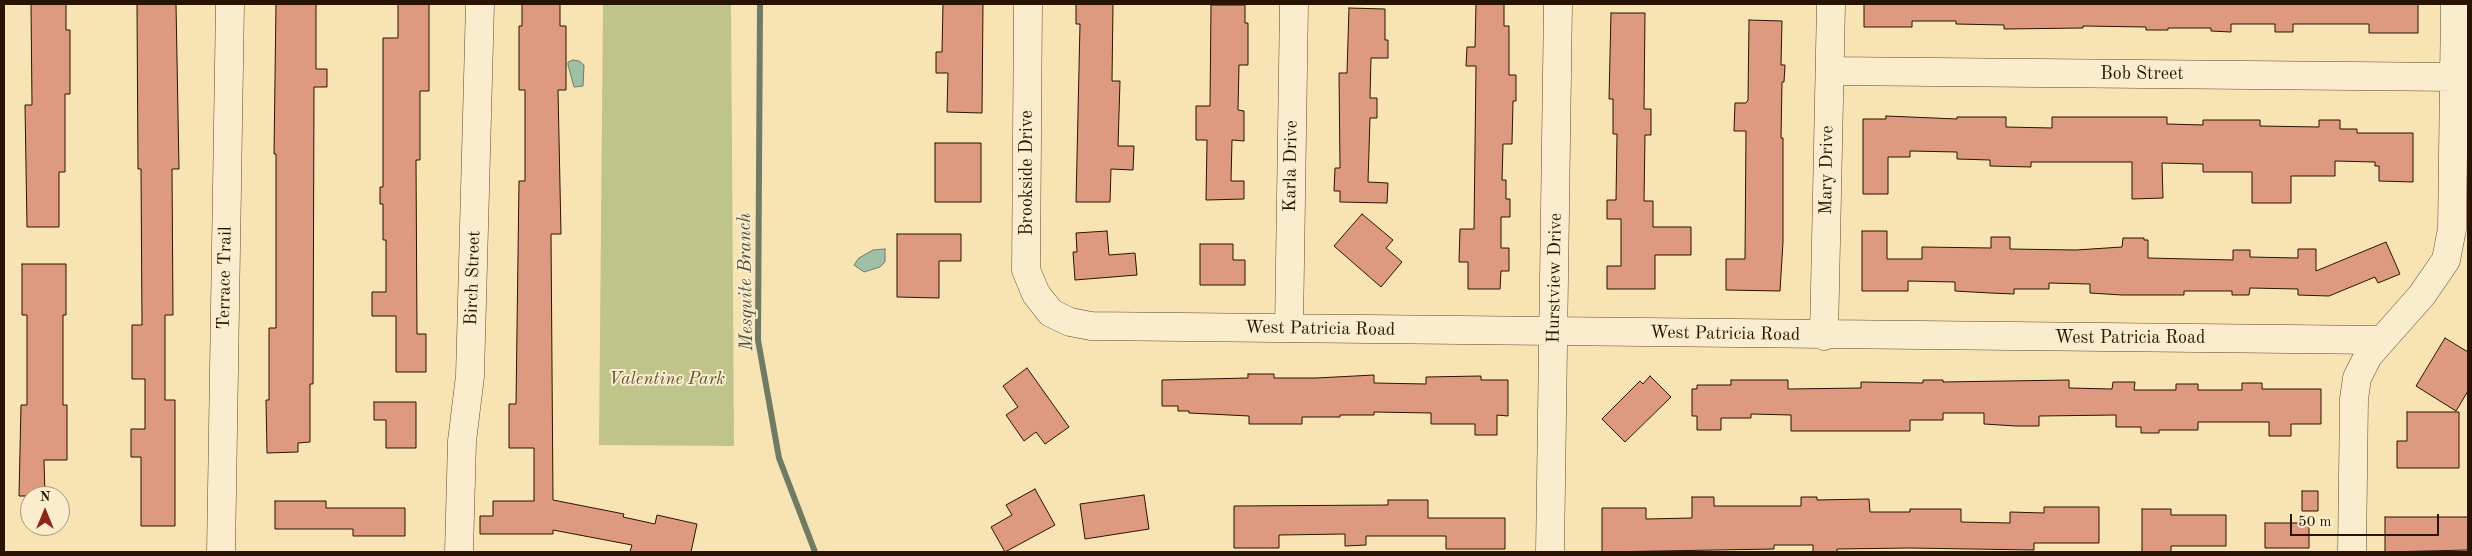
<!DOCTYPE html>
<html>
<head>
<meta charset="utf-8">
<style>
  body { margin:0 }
  #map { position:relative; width:2472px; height:556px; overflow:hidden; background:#f8e4b2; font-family:"Old Standard TT",serif }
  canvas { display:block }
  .frame { position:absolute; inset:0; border:5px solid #291403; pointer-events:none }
  .north { position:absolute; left:20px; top:486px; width:50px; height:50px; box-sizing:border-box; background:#faedcd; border:1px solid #a6967c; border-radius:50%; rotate:0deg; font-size:14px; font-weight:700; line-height:20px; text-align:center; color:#291403 }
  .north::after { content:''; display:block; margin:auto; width:18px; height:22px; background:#8f2418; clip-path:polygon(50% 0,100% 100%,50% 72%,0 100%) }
  .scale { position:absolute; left:2290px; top:514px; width:149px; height:22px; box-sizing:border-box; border:2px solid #291403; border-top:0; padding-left:6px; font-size:15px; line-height:18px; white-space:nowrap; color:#291403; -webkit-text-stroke:4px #faedcd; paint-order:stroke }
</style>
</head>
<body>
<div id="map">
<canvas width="2472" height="556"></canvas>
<div class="frame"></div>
<div class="north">N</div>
<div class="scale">50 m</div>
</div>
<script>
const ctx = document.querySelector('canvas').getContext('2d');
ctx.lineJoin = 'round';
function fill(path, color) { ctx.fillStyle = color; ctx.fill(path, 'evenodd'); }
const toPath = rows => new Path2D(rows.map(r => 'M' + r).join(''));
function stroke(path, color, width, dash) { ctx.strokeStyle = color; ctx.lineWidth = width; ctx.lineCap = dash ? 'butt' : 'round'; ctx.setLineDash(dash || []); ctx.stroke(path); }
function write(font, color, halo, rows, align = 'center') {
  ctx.font = font + ' "Old Standard TT",serif'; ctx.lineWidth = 4; ctx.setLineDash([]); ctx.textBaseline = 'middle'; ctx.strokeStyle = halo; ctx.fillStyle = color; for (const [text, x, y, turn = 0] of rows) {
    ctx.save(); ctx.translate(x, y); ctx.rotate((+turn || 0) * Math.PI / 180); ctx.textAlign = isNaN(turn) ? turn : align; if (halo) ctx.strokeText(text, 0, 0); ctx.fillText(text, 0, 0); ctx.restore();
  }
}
fill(toPath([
  [603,4,731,4,734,446,599,445]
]), '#bfc48a');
const water = toPath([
  [573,60,579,61,584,65,583,86,574,87,568,65,568,62,573,60],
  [885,249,885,262,880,267,864,272,854,265,859,258,873,250,885,249]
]);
fill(water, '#9fbfa7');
stroke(water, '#707b65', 1);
stroke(toPath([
  [760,4,758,340,779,458,815,552]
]), '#707b65', 6);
const building = toPath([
  [31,4,66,4,66,30,70,30,70,94,65,94,65,172,59,172,59,227,27,227,25,105,32,105,31,4],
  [137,4,176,4,179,169,172,169,173,315,165,315,165,400,175,400,175,526,141,526,141,457,131,457,131,429,145,429,145,379,132,379,132,325,142,325,141,169,138,169,137,4],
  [276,4,316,4,316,69,327,69,327,87,314,87,313,384,310,384,310,442,298,443,298,452,267,453,266,400,269,400,269,328,276,328,276,154,274,154,276,4],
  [398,4,429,4,429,91,420,91,420,160,416,160,417,334,426,334,426,372,396,372,396,316,372,316,372,292,386,292,386,240,383,240,383,204,380,204,380,187,383,187,383,38,398,38,398,4],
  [522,4,560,4,560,26,566,26,566,90,558,90,561,234,551,234,553,500,624,514,623,517,655,524,657,515,697,524,691,552,630,552,632,545,553,530,553,534,480,534,480,516,493,516,493,501,534,501,534,448,509,448,509,404,516,404,519,181,525,181,525,90,519,90,519,26,522,26,522,4],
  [943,4,983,4,982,113,947,112,948,73,936,73,936,52,942,52,943,4],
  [1076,4,1113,4,1112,81,1120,81,1118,146,1134,146,1133,170,1111,169,1110,202,1076,202,1080,24,1076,24,1076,4],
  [1476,4,1504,4,1504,26,1509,26,1509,75,1516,75,1516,101,1513,101,1512,144,1503,144,1502,180,1506,180,1506,199,1510,199,1510,217,1501,217,1501,248,1509,248,1509,271,1501,271,1500,289,1468,289,1468,262,1459,262,1460,229,1474,229,1476,66,1466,66,1467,47,1475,47,1476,4],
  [1864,4,2418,4,2418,33,2369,33,2369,24,2293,24,2293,32,2275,32,2275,24,2231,24,2231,32,2211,31,2211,28,2168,28,2168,30,2146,30,2146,27,2083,26,2083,28,2004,29,2004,25,1956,24,1956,21,1912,21,1912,27,1864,27,1864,4],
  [1211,5,1245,5,1245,23,1248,23,1248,65,1239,65,1238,110,1244,111,1244,141,1232,140,1231,181,1244,181,1244,199,1206,200,1207,140,1196,140,1196,106,1210,106,1211,5],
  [1349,8,1385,9,1385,40,1388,40,1388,58,1371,58,1370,98,1377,98,1377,118,1370,118,1368,182,1388,183,1387,203,1340,202,1340,191,1334,191,1335,168,1340,168,1339,73,1347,73,1349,8],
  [1611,13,1645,13,1644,109,1651,109,1651,135,1645,135,1644,201,1653,201,1653,227,1691,227,1691,255,1655,255,1655,289,1607,289,1607,266,1621,266,1621,219,1607,219,1607,200,1616,200,1617,134,1613,134,1613,99,1609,99,1611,13],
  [1749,20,1782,21,1781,65,1785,65,1784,82,1782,82,1781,138,1783,138,1783,242,1780,291,1726,290,1726,259,1745,259,1746,131,1734,131,1735,103,1746,103,1748,100,1749,20],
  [1886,116,1957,119,1957,117,2006,117,2006,127,2052,128,2052,117,2167,117,2167,124,2203,125,2203,120,2260,120,2260,126,2319,127,2319,120,2340,120,2340,129,2357,129,2357,133,2413,133,2413,182,2379,181,2379,166,2375,166,2375,162,2335,161,2335,176,2291,176,2291,203,2252,203,2252,172,2203,172,2203,164,2162,163,2163,198,2132,199,2132,162,2031,162,2031,167,1990,166,1990,160,1957,159,1957,152,1910,151,1910,157,1888,157,1888,194,1863,194,1863,119,1886,119,1886,116],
  [935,143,981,143,981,202,935,202,935,143],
  [1362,214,1393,240,1386,248,1402,262,1381,287,1334,246,1362,214],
  [1107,231,1109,255,1135,253,1137,275,1075,280,1073,252,1077,252,1076,233,1107,231],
  [1862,231,1887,231,1887,259,1922,259,1922,247,1991,248,1991,237,2010,237,2010,249,2076,250,2122,247,2123,238,2144,238,2144,240,2148,240,2148,258,2233,260,2233,250,2250,250,2250,257,2298,258,2298,249,2316,249,2316,271,2386,242,2400,274,2378,283,2375,277,2329,296,2298,295,2298,289,2250,288,2249,295,2232,295,2232,291,2184,291,2184,295,2122,295,2090,293,2090,284,2049,283,2049,289,2014,289,2014,294,1990,293,1955,291,1955,282,1908,281,1908,291,1862,291,1862,231],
  [897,234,961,234,961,261,939,261,939,298,897,297,897,234],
  [1200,244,1233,244,1233,260,1245,260,1245,285,1200,285,1200,244],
  [22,264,66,264,66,315,63,315,63,405,67,405,67,460,44,460,45,496,19,496,21,405,27,405,27,315,22,315,22,264],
  [2445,338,2468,352,2468,391,2456,411,2416,386,2445,338],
  [1027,368,1069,427,1045,444,1036,432,1024,441,1006,415,1018,407,1003,386,1027,368],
  [1248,374,1274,374,1274,378,1316,378,1374,375,1374,383,1426,384,1426,377,1481,376,1481,380,1508,380,1508,416,1497,415,1497,435,1475,435,1475,424,1431,424,1431,413,1374,412,1374,415,1340,415,1340,417,1302,417,1302,424,1249,424,1249,416,1189,413,1189,411,1178,411,1178,406,1162,406,1162,380,1248,378,1248,374],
  [1650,376,1671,397,1625,442,1602,419,1640,381,1643,384,1650,376],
  [1731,380,1788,380,1788,389,1861,388,1861,382,1923,383,1923,380,1943,380,1943,382,2069,380,2069,388,2112,389,2113,382,2135,382,2134,390,2176,390,2176,384,2198,384,2198,390,2242,390,2242,383,2262,383,2262,389,2321,389,2321,424,2291,424,2291,436,2269,436,2269,422,2198,422,2198,430,2159,430,2159,433,2141,433,2141,427,2116,427,2116,415,2039,416,2039,426,2016,426,1984,424,1984,413,1943,413,1943,420,1910,420,1910,431,1791,431,1791,415,1751,414,1751,418,1721,418,1721,430,1697,430,1697,416,1692,416,1692,389,1697,389,1697,385,1731,385,1731,380],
  [374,402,416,402,416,448,386,448,386,420,374,420,374,402],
  [2407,412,2459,412,2459,468,2397,468,2397,441,2407,441,2407,412],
  [1035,489,1055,525,1005,552,991,527,1012,515,1006,505,1035,489],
  [2302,491,2318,491,2318,511,2302,511,2302,491],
  [1144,495,1149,529,1085,539,1080,504,1144,495],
  [1692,497,1714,497,1714,506,1801,506,1801,497,1817,497,1817,500,1869,499,1870,512,1910,512,1910,509,1961,509,1961,522,2010,523,2010,512,2044,513,2044,507,2099,507,2099,543,2034,543,2034,550,1910,548,1837,549,1837,552,1813,552,1813,545,1774,545,1774,549,1602,552,1602,508,1646,508,1646,519,1692,518,1692,497],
  [1388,500,1428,500,1428,518,1505,518,1505,549,1446,549,1446,536,1366,536,1366,545,1345,546,1345,534,1279,535,1279,548,1234,548,1234,506,1388,505,1388,500],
  [275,501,326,501,326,508,405,508,405,536,353,536,353,529,275,529,275,501],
  [2142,509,2171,509,2171,515,2226,515,2226,546,2171,546,2171,552,2142,552,2142,509],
  [2385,517,2468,517,2468,550,2385,552,2385,517],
  [2265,523,2309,523,2309,548,2265,548,2265,523]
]);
fill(building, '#dd9a7f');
stroke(building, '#291403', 1);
const minor = toPath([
  [1028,4,1026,270,1036,294,1051,313,1070,322,1091,326,2380,340],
  [1830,71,2455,77],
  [1289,328,1294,4],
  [1824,336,1831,4],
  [221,552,230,4],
  [459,552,462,441,470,376,480,4],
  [1550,552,1558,4],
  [2352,552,2354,399,2357,378,2368,356,2422,295,2446,260,2452,229,2455,4]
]);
stroke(minor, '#5d482f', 29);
stroke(minor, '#faedcd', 28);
write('18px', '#291403', '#faedcd', [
  ["Bob Street",2142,74],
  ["Karla Drive",1291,166,-89],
  ["Mary Drive",1827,170,-89],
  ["Brookside Drive",1027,173,-90],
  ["Terrace Trail",225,278,-89],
  ["Birch Street",473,278,-88],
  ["Hurstview Drive",1555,278,-89],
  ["West Patricia Road",1320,329,1],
  ["West Patricia Road",1725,334,1],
  ["West Patricia Road",2130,338]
]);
write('italic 18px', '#5e5232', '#faedcd', [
  ["Valentine Park",667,379]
]);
write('italic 19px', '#52503c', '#faedcd', [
  ["Mesquite Branch",746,282,-91]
]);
</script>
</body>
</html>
